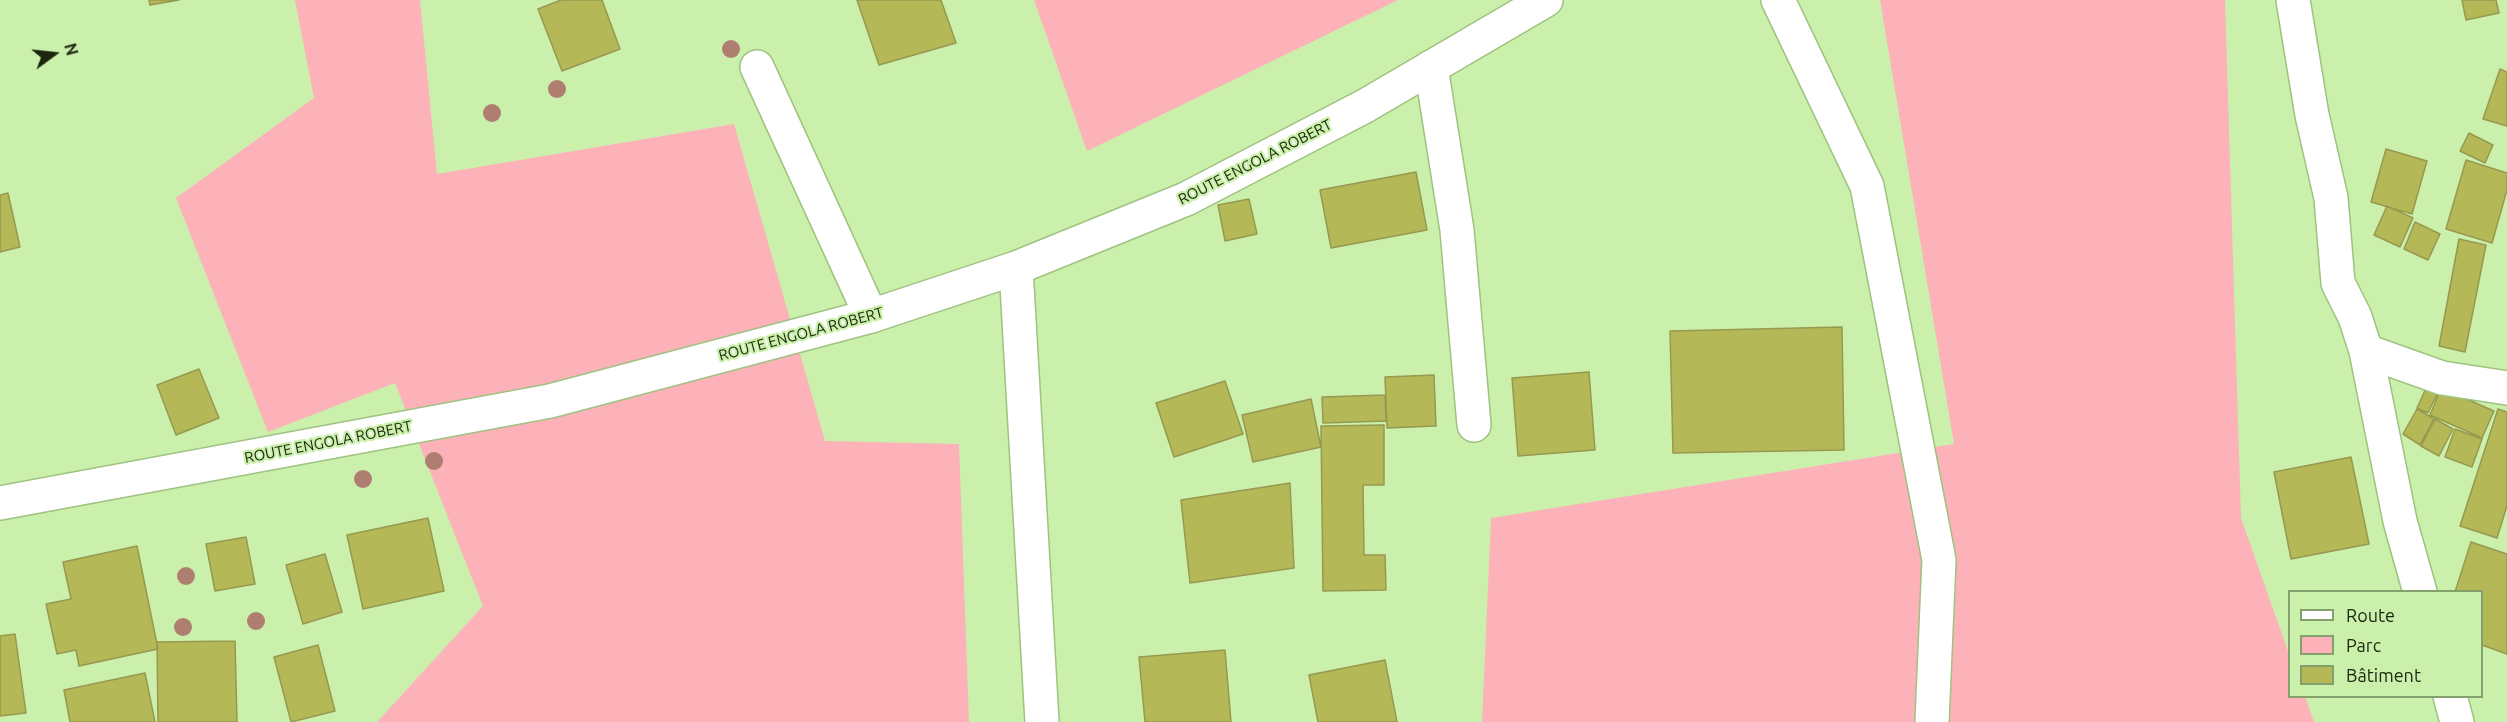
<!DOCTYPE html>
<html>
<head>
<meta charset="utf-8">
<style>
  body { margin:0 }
  #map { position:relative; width:2507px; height:722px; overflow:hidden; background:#cbf0ac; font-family:Ubuntu,sans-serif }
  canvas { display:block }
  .legend { position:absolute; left:2288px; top:590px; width:195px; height:108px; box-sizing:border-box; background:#cbf0ac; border:2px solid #84a06c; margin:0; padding:8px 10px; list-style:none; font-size:18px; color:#1a270d }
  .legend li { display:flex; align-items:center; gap:12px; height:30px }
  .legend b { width:30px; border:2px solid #84a06c }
  .north { position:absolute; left:24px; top:24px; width:60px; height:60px; -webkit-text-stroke:4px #cbf0ac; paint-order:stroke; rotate:75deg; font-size:16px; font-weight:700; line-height:24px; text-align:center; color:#1a270d }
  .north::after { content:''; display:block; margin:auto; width:21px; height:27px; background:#1a270d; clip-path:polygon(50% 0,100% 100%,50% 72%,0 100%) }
</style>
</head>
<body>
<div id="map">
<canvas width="2507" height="722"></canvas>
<ul class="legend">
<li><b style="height:8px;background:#fff"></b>Route</li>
<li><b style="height:16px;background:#fdb2ba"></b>Parc</li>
<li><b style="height:16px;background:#b4b856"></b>Bâtiment</li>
</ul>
<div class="north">N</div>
</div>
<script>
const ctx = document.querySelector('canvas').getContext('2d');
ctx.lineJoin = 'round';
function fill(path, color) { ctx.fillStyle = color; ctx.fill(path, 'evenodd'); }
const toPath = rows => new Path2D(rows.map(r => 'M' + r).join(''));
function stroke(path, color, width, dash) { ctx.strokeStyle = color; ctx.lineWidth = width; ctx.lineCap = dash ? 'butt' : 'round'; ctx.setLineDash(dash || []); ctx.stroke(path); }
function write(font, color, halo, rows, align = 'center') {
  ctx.font = font + ' Ubuntu,sans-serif'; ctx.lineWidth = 4.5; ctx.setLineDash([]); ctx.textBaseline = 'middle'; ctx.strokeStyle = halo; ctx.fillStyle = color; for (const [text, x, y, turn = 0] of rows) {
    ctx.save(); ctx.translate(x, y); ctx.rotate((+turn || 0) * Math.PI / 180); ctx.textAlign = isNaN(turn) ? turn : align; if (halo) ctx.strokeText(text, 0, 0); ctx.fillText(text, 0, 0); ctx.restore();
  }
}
fill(toPath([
  [295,0,420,0,437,174,734,124,825,441,959,444,969,722,377,722,483,606,395,383,268,432,176,198,314,98],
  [1034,0,1398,0,1087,151],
  [1880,0,2225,0,2241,518,2289,654,2290,696,2305,697,2314,722,1482,722,1491,518,1954,444]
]), '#fdb2ba');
const building = toPath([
  [149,0,179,0,150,5,149,0],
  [561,0,602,0,620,49,562,71,538,9,561,0],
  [857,0,941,0,956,43,879,65,857,0],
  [2462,0,2496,0,2499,13,2466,20,2462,0],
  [2500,69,2507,72,2507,126,2483,119,2500,69],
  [2469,133,2493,145,2485,163,2460,151,2469,133],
  [2386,149,2427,161,2412,214,2371,202,2386,149],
  [2466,160,2507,173,2507,190,2492,243,2446,229,2466,160],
  [1416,172,1427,230,1331,248,1320,190,1416,172],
  [8,193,20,247,0,252,0,195,8,193],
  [1249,199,1257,234,1225,241,1218,205,1249,199],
  [2387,206,2413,218,2400,247,2374,235,2387,206],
  [2415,222,2440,234,2428,260,2404,249,2415,222],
  [2459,239,2486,245,2465,352,2439,346,2459,239],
  [1842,327,1844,450,1673,453,1670,331,1842,327],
  [199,369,219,418,176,435,157,385,199,369],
  [1589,372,1595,450,1518,456,1512,378,1589,372],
  [1434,375,1436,426,1387,428,1385,377,1434,375],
  [1225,381,1243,434,1174,457,1156,403,1225,381],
  [2427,386,2438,392,2428,413,2417,408,2427,386],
  [2441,388,2494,411,2482,438,2430,415,2441,388],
  [1385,395,1386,421,1323,423,1322,397,1385,395],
  [1311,399,1321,447,1253,462,1242,415,1311,399],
  [2417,409,2434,419,2420,445,2403,434,2417,409],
  [2498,409,2507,412,2507,506,2497,538,2460,526,2498,409],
  [2435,419,2453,429,2439,456,2421,446,2435,419],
  [1384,425,1384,485,1363,485,1364,555,1385,555,1386,590,1323,591,1321,426,1384,425],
  [2455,429,2482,439,2472,467,2445,457,2455,429],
  [2351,457,2369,544,2291,559,2274,472,2351,457],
  [1290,483,1294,568,1190,583,1181,500,1290,483],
  [428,518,444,591,363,609,347,535,428,518],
  [246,537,255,584,215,591,206,544,246,537],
  [2471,542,2507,554,2507,654,2482,645,2482,592,2455,592,2471,542],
  [137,546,158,649,79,666,76,650,57,654,46,604,71,599,63,562,137,546],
  [325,554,342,612,303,624,286,565,325,554],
  [15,634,26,713,0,716,0,636,15,634],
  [235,641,237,722,158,722,157,642,235,641],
  [318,645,335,711,291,722,274,657,318,645],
  [1225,650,1231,722,1145,722,1139,657,1225,650],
  [1385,660,1397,722,1318,722,1309,675,1385,660],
  [145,673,155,722,70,722,64,690,145,673]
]);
fill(building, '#b4b856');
stroke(building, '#96994f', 1.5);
const minor = toPath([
  [1778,0,1867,186,1939,560,1932,722],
  [2293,0,2312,115,2331,198,2338,283,2355,317,2366,351,2442,378,2507,388],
  [757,67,871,316],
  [1431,67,1457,230,1474,425],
  [1016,268,1042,722],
  [2366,351,2400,521,2420,592],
  [2450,696,2457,722]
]);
const tertiary = toPath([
  [0,503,550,401,871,316,1016,268,1186,199,1365,106,1546,0]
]);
stroke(minor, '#9fc280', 36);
stroke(tertiary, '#9fc280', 36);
stroke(minor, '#fff', 33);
stroke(tertiary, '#fff', 33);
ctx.fillStyle = '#ae7e70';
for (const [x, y] of [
  [731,49],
  [557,89],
  [492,113],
  [434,461],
  [363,479],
  [186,576],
  [256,621],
  [183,627]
]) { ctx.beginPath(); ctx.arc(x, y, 9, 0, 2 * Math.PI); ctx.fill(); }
write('15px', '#1a270d', '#cbf0ac', [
  ["ROUTE ENGOLA ROBERT",1255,162,-27],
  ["ROUTE ENGOLA ROBERT",801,334,-15],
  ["ROUTE ENGOLA ROBERT",328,442,-11]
]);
</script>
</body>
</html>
